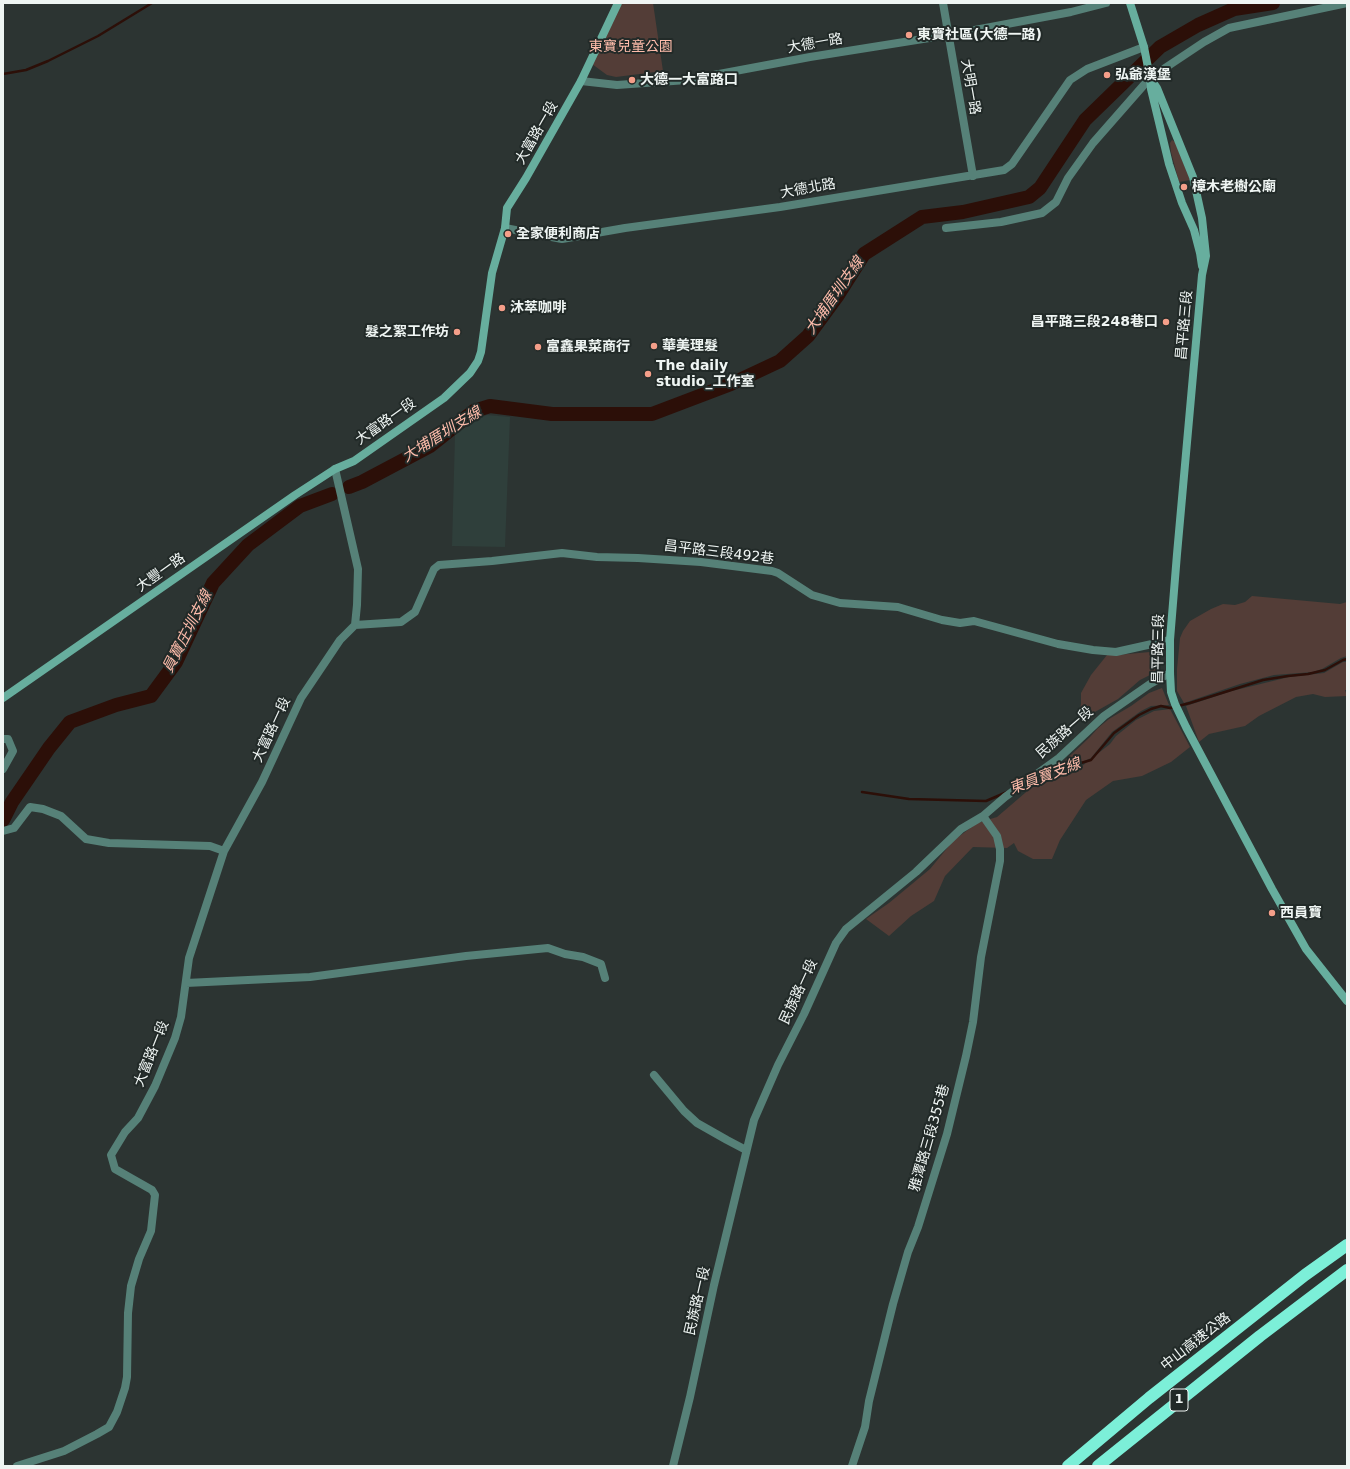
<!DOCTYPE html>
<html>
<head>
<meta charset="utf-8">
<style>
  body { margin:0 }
  #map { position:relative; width:1350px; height:1469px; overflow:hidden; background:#2c3432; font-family:"DejaVu Sans",sans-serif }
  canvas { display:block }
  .frame { position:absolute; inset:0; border:4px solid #eff5f3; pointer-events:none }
</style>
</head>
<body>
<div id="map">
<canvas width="1350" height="1469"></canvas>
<div class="frame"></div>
</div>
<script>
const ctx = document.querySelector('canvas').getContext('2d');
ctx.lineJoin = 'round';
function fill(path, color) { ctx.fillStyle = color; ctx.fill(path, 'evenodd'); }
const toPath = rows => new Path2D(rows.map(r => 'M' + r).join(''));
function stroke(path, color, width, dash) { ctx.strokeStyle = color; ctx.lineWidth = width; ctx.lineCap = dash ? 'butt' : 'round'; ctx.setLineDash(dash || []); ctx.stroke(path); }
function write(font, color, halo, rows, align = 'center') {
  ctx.font = font + ' "DejaVu Sans","Noto Sans TC",sans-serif'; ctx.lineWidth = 4; ctx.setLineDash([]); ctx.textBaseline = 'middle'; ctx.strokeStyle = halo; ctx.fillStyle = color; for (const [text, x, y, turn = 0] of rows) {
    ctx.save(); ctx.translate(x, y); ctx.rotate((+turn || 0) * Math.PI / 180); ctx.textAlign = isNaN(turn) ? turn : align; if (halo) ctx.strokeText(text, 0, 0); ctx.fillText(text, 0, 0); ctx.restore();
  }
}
fill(toPath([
  [487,415,510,417,505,547,452,546,455,435,469,423]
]), '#2f3f3b');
fill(toPath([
  [621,3,653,3,663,71,616,77,607,75,592,64],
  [1172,140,1175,142,1190,180,1179,182,1171,152,1170,143],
  [1252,596,1340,604,1347,602,1347,656,1341,658,1322,669,1313,672,1274,675,1240,684,1184,703,1177,691,1177,669,1180,638,1183,631,1190,621,1211,609,1223,604,1235,605,1245,602],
  [1150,652,1156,672,1140,680,1118,699,1077,722,1081,704,1081,693,1091,675,1107,655,1117,655],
  [1343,662,1347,662,1347,690,1345,690,1347,696,1325,697,1313,694,1296,697,1259,716,1245,726,1209,734,1199,742,1186,706,1232,691,1289,677,1324,673],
  [1162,688,1169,705,1151,706,1141,711,1112,732,1091,758,1082,762,1057,768,1090,737,1098,728,1109,719,1131,706,1149,693],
  [1170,709,1190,747,1171,762,1142,776,1113,781,1086,800,1060,840,1052,859,1033,859,1018,851,1014,843,1007,848,973,847,945,876,934,901,911,916,889,936,866,919,889,903,930,869,953,841,977,823,997,817,1039,781,1082,766,1110,744,1116,736,1136,720,1154,711]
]), '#533d37');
stroke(toPath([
  [3,74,26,70,48,61,98,36,152,3],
  [1035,779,1054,771,1091,760,1114,733,1139,715,1151,709,1161,706,1170,708,1190,703,1263,680,1288,676,1308,674,1325,670,1343,660,1347,659],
  [862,792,909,799,986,801,1007,792],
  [3,809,12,802]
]), '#2c0f08', 2.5);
stroke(toPath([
  [349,487,362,482,430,446,474,411,490,406,552,414,652,414,731,384,780,361,808,336,838,295,864,254,922,217,963,212,1029,197,1040,188,1085,120,1160,47,1198,25,1234,9,1273,3],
  [3,820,12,802,49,748,70,722,116,705,151,696,176,662,213,583,248,545,300,506,332,494]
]), '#2c0f08', 14);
stroke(toPath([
  [943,3,973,176],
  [581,81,617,85,687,80,810,57,948,35,1071,12,1106,3],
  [505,228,562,239,625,228,780,207,1004,170,1012,164,1070,80,1087,69,1144,47],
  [946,228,1001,222,1042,213,1056,202,1068,178,1093,143,1150,78,1204,42,1229,28,1347,3],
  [355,625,401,622,415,612,434,569,439,565,492,561,562,553,597,557,638,558,701,562,772,571,778,573,812,595,840,603,898,607,942,620,960,623,974,621,1058,644,1093,650,1116,652,1170,640],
  [3,739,8,739,13,751,3,769],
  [3,831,14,828,30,807,43,809,61,816,86,839,109,843,210,846,224,851],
  [186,983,310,977,466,956,548,948,565,954,583,957,601,964,605,978],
  [654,1075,684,1111,697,1123,727,1140,746,1150],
  [17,1466,64,1451,97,1434,109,1427,117,1412,125,1388,127,1377,128,1313,131,1286,139,1259,151,1231,155,1195,152,1190,115,1169,111,1155,125,1132,138,1118,155,1086,175,1038,181,1017,189,958,224,851,262,782,301,698,340,640,355,625,357,605,358,569,335,469],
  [673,1466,690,1397,714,1285,754,1120,778,1065,804,1014,836,943,846,929,916,872,961,829,983,816,1005,797,1059,758,1104,716,1150,684,1170,673],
  [852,1466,865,1427,869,1401,893,1304,908,1252,918,1227,947,1134,966,1056,973,1022,981,957,1000,861,1000,849,997,836,983,816]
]), '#568178', 8);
stroke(toPath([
  [1130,3,1144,47,1150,78,1151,89,1169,164,1182,203,1194,230,1200,253,1202,266],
  [1150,78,1157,88,1193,177,1202,218,1206,256,1202,275,1177,554,1170,640,1170,673,1171,692,1175,704,1186,727,1272,889,1306,949,1347,1001],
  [3,698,295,495,335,469,354,461,444,398,470,373,478,361,481,352,492,273,505,228,507,208,526,178,581,81,618,3]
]), '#67ae9e', 8);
stroke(toPath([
  [1068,1466,1149,1398,1305,1275,1347,1245],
  [1098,1466,1260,1336,1347,1270]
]), '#7cefd8', 12);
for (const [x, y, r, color] of [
  [909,35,4,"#f49e89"],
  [1107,75,4,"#f49e89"],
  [632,80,4,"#f49e89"],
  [1184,187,4,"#f49e89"],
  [508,234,4,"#f49e89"],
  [502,308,4,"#f49e89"],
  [1166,322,4,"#f49e89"],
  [457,332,4,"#f49e89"],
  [654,346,4,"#f49e89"],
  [538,347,4,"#f49e89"],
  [648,374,4,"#f49e89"],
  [1272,913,4,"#f49e89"]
]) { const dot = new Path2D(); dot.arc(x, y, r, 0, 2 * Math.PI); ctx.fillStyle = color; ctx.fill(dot); stroke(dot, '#222a28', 1.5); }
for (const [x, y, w] of [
  [1179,1400,18]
]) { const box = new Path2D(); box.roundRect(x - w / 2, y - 11, w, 22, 3); ctx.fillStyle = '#222a28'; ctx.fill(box); stroke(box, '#eff5f3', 1); }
write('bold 13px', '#eff5f3', null, [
  ["1",1179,1400]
]);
write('bold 14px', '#eff5f3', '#222a28', [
  ["東寶社區(大德一路)",917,35],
  ["弘爺漢堡",1115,75],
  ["大德一大富路口",640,80],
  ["樟木老樹公廟",1192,187],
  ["全家便利商店",516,234],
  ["沐萃咖啡",510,308],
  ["昌平路三段248巷口",1158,322,"right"],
  ["髮之絮工作坊",449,332,"right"],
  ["華美理髮",662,346],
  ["富鑫果菜商行",546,347],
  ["The daily",656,366],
  ["studio_工作室",656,382],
  ["西員寶",1280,913]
], 'left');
write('14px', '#eff5f3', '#222a28', [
  ["大德一路",815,44,-10],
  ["大明一路",970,87,80],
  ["大富路一段",537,133,-60],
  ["大德北路",808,189,-10],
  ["昌平路三段",1185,325,-85],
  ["大富路一段",386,422,-35],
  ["昌平路三段492巷",719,553,7],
  ["大豐一路",161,573,-35],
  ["昌平路三段",1159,649,-89],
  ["大富路一段",272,730,-65],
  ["民族路一段",1065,733,-41],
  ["民族路一段",799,992,-65],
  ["大富路一段",152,1054,-68],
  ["雅潭路三段355巷",930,1138,-74],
  ["民族路一段",698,1301,-77],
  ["中山高速公路",1196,1342,-38]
]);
write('14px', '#febcab', '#222a28', [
  ["東寶兒童公園",631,47]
]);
write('italic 15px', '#fdbbaa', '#222a28', [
  ["大埔厝圳支線",835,296,-55],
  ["大埔厝圳支線",442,435,-32],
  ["員寶庄圳支線",188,632,-63],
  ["東員寶支線",1045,777,-21]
]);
</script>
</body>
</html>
